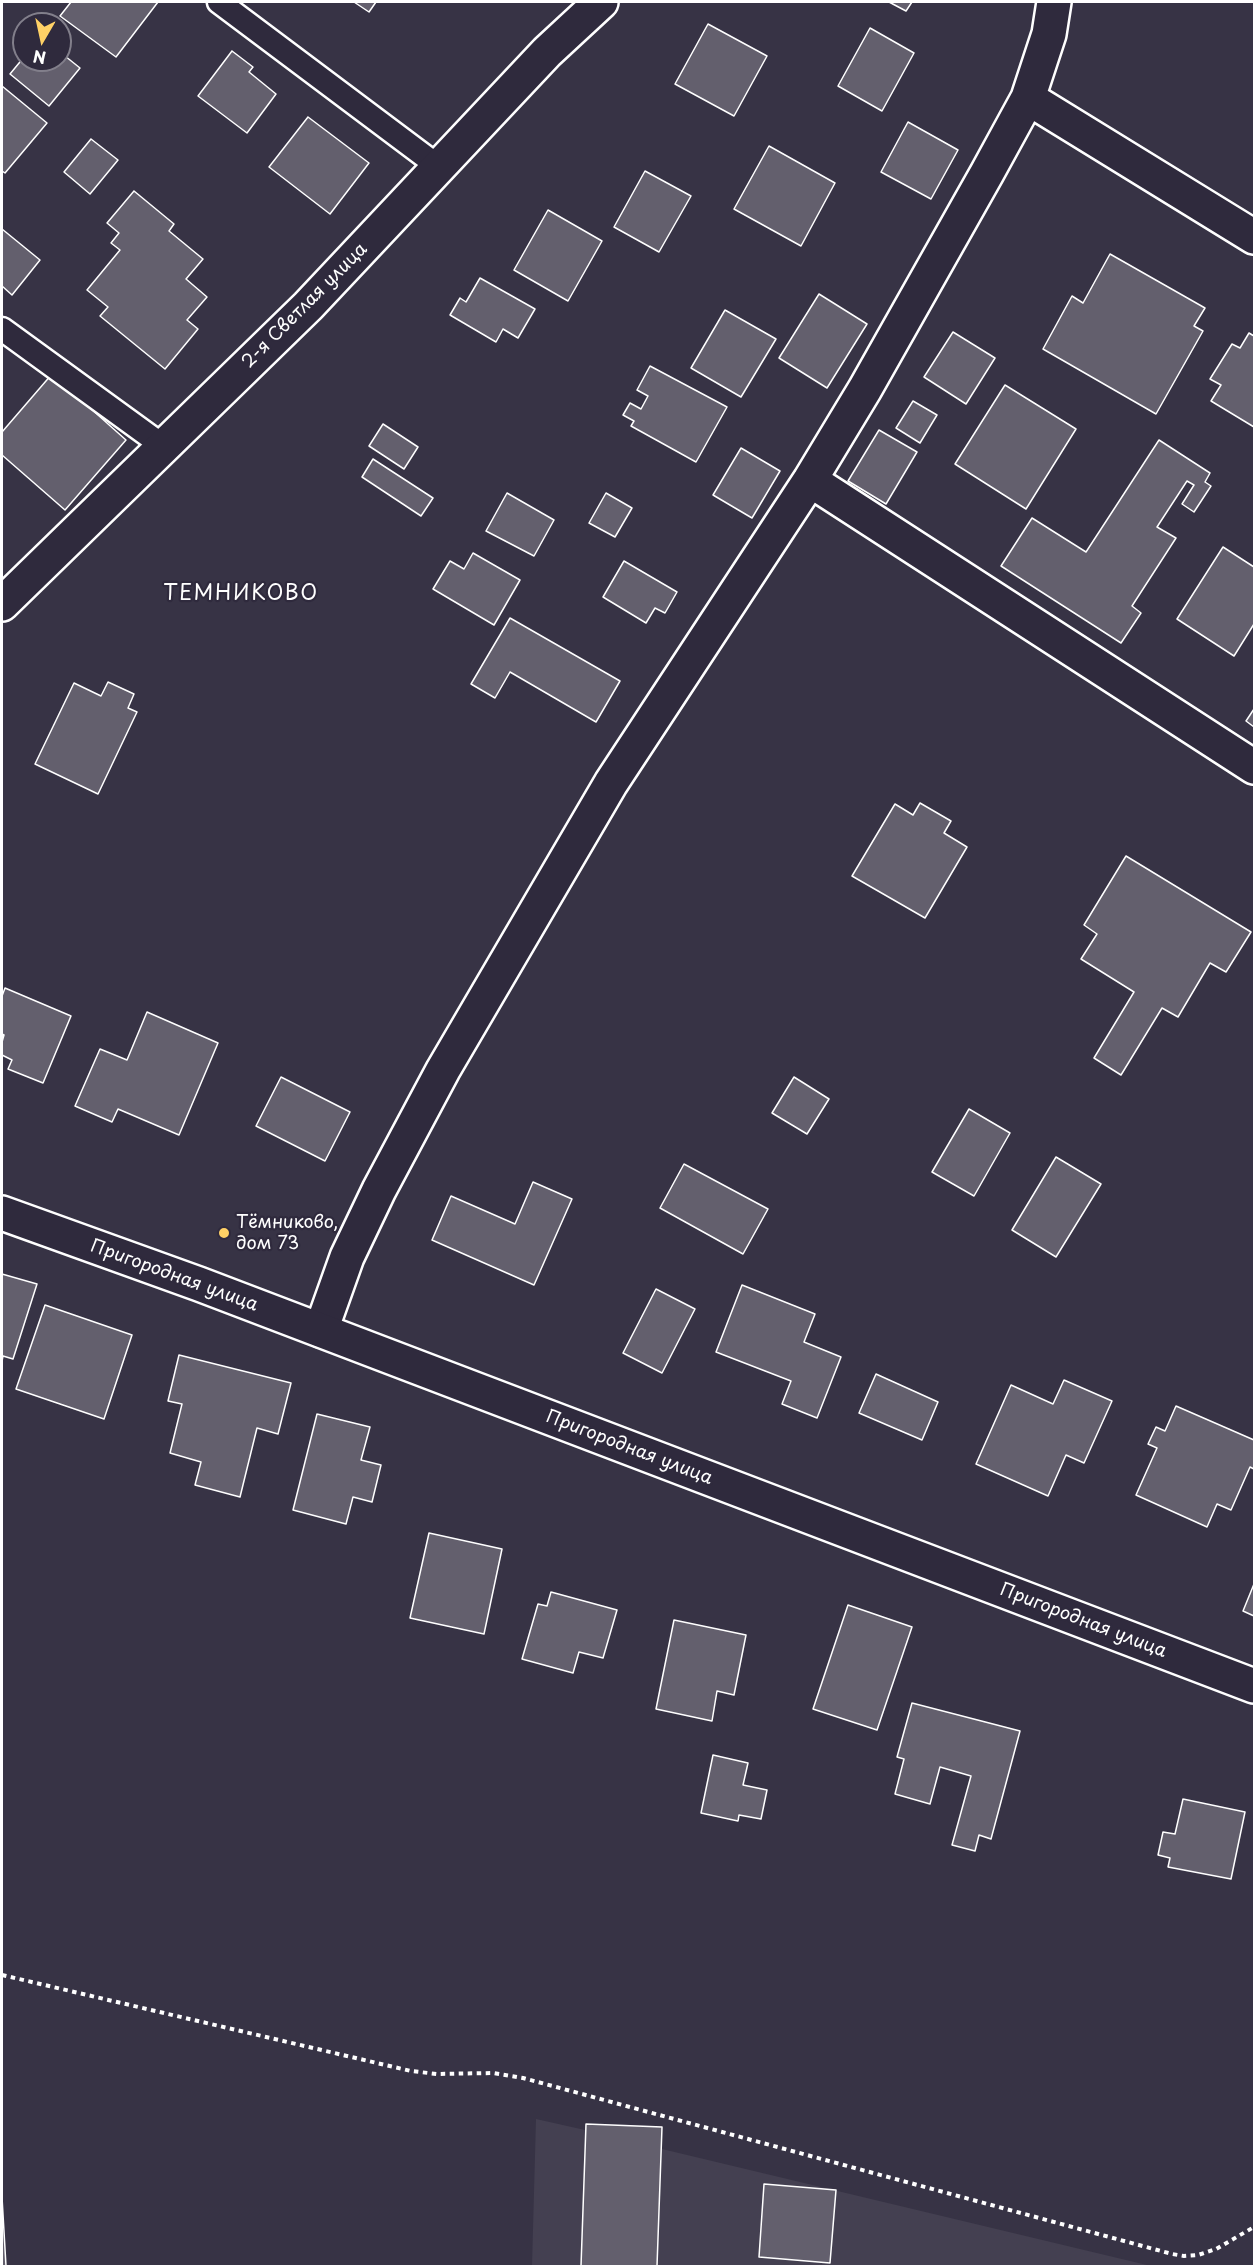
<!DOCTYPE html>
<html>
<head>
<meta charset="utf-8">
<style>
  body { margin:0 }
  #map { position:relative; width:1256px; height:2268px; overflow:hidden; background:#373345; font-family:"Playpen Sans",sans-serif }
  canvas { display:block }
  .frame { position:absolute; inset:0; border:3px solid #fff; pointer-events:none }
  .north { position:absolute; left:12px; top:12px; width:60px; height:60px; box-sizing:border-box; background:#2f2a3d; border:2px solid #827f8b; border-radius:50%; rotate:189deg; font-size:16px; font-weight:700; line-height:24px; text-align:center; color:#fff }
  .north::after { content:''; display:block; margin:auto; width:21px; height:27px; background:#ffd166; clip-path:polygon(50% 0,100% 100%,50% 72%,0 100%) }
</style>
</head>
<body>
<div id="map">
<canvas width="1256" height="2268"></canvas>
<div class="frame"></div>
<div class="north">N</div>
</div>
<script>
const ctx = document.querySelector('canvas').getContext('2d');
ctx.lineJoin = 'round';
function fill(path, color) { ctx.fillStyle = color; ctx.fill(path, 'evenodd'); }
const toPath = rows => new Path2D(rows.map(r => 'M' + r).join(''));
function stroke(path, color, width, dash) { ctx.strokeStyle = color; ctx.lineWidth = width; ctx.lineCap = dash ? 'butt' : 'round'; ctx.setLineDash(dash || []); ctx.stroke(path); }
function write(font, color, halo, rows, align = 'center') {
  ctx.font = font + ' "Playpen Sans",sans-serif'; ctx.lineWidth = 4.5; ctx.setLineDash([]); ctx.textBaseline = 'middle'; ctx.strokeStyle = halo; ctx.fillStyle = color; for (const [text, x, y, turn = 0] of rows) {
    ctx.save(); ctx.translate(x, y); ctx.rotate((+turn || 0) * Math.PI / 180); ctx.textAlign = isNaN(turn) ? turn : align; if (halo) ctx.strokeText(text, 0, 0); ctx.fillText(text, 0, 0); ctx.restore();
  }
}
fill(toPath([
  [536,2119,585,2130,586,2124,662,2127,662,2149,1151,2266,532,2266]
]), '#444051');
const building = toPath([
  [71,2,158,2,116,57,60,16,71,2],
  [354,2,376,2,369,12,354,2],
  [889,2,912,2,906,11,889,2],
  [708,24,767,56,734,116,675,84,708,24],
  [870,28,914,53,882,111,838,86,870,28],
  [232,51,253,67,249,72,276,94,247,133,198,96,232,51],
  [60,52,80,68,49,106,10,74,24,57,24,60,60,60,60,52],
  [2,86,47,123,5,173,2,171,2,86],
  [308,117,369,163,330,214,269,167,308,117],
  [908,122,958,150,931,199,881,172,908,122],
  [91,139,118,160,90,194,64,172,91,139],
  [769,146,835,183,801,246,734,209,769,146],
  [645,171,691,196,659,252,614,227,645,171],
  [134,191,174,224,169,231,203,259,186,279,207,297,187,320,198,329,165,369,100,316,108,307,87,290,120,250,111,243,119,233,107,223,134,191],
  [548,210,602,241,568,301,514,270,548,210],
  [2,229,40,260,12,295,2,286,2,229],
  [1110,254,1205,308,1194,326,1203,331,1156,414,1043,349,1072,296,1083,303,1110,254],
  [480,278,535,309,518,338,503,329,496,342,450,315,460,298,466,302,480,278],
  [819,294,867,324,827,388,779,358,819,294],
  [725,310,776,339,741,397,691,368,725,310],
  [953,332,995,358,966,404,924,377,953,332],
  [1249,333,1254,336,1254,427,1211,401,1221,385,1210,379,1232,344,1240,348,1249,333],
  [650,366,727,407,696,462,631,426,634,421,623,415,630,403,641,409,648,396,637,390,650,366],
  [52,374,126,440,65,510,2,455,2,432,52,374],
  [1005,385,1076,429,1026,509,955,464,1005,385],
  [913,401,937,415,920,443,896,428,913,401],
  [383,424,418,447,404,469,369,446,383,424],
  [879,430,917,452,886,504,848,481,879,430],
  [1159,440,1210,473,1205,482,1211,486,1194,512,1182,504,1194,485,1187,481,1157,527,1176,538,1132,606,1141,613,1121,643,1001,566,1032,518,1086,552,1159,440],
  [741,448,780,471,752,518,713,495,741,448],
  [373,459,433,498,421,516,362,477,373,459],
  [507,493,554,520,534,556,486,531,507,493],
  [606,493,632,508,615,537,589,523,606,493],
  [1223,547,1254,567,1254,624,1234,656,1177,619,1223,547],
  [473,553,520,580,494,625,433,589,450,561,464,569,473,553],
  [624,561,677,592,665,613,655,608,646,623,603,597,624,561],
  [510,618,620,681,596,722,510,672,495,698,471,684,510,618],
  [108,682,134,694,128,708,137,712,98,794,35,764,74,683,101,696,108,682],
  [1254,709,1254,727,1246,721,1254,709],
  [920,803,951,821,944,833,967,847,925,918,852,876,895,804,913,815,920,803],
  [1126,856,1251,932,1226,972,1210,963,1178,1017,1162,1008,1121,1075,1094,1058,1134,992,1081,959,1097,934,1084,925,1126,856],
  [5,988,71,1016,43,1083,8,1069,12,1060,2,1055,2,1042,4,1035,2,1034,2,996,5,988],
  [147,1012,218,1043,179,1135,118,1109,112,1122,75,1106,100,1049,127,1060,147,1012],
  [281,1077,350,1112,325,1161,256,1126,281,1077],
  [794,1077,829,1099,807,1134,772,1113,794,1077],
  [969,1109,1010,1133,974,1196,932,1172,969,1109],
  [1056,1157,1101,1184,1056,1257,1012,1230,1056,1157],
  [684,1164,768,1209,743,1254,660,1208,684,1164],
  [533,1182,572,1199,534,1285,432,1240,451,1196,515,1224,533,1182],
  [2,1274,37,1284,13,1359,3,1356,2,1361,2,1274],
  [742,1285,815,1314,804,1342,841,1357,817,1418,782,1404,791,1381,716,1352,742,1285],
  [656,1289,695,1309,662,1373,623,1353,656,1289],
  [45,1305,132,1335,104,1419,16,1389,45,1305],
  [179,1355,291,1383,278,1434,257,1428,240,1497,195,1485,201,1462,170,1453,182,1404,168,1401,179,1355],
  [876,1374,938,1402,922,1440,859,1413,876,1374],
  [1064,1380,1112,1401,1084,1463,1066,1455,1048,1496,976,1464,1011,1385,1053,1404,1064,1380],
  [1176,1406,1254,1440,1254,1469,1250,1467,1231,1510,1217,1504,1207,1527,1136,1495,1157,1448,1148,1444,1156,1427,1165,1431,1176,1406],
  [317,1414,370,1427,361,1460,381,1465,372,1502,353,1497,346,1524,293,1510,317,1414],
  [429,1533,502,1549,484,1634,410,1618,429,1533],
  [1254,1584,1254,1616,1243,1611,1254,1584],
  [551,1592,617,1610,603,1658,579,1652,573,1673,522,1659,538,1604,547,1606,551,1592],
  [848,1605,912,1627,877,1730,813,1709,848,1605],
  [674,1620,746,1635,734,1695,717,1691,712,1721,656,1709,674,1620],
  [912,1703,1020,1731,991,1839,979,1835,975,1851,952,1845,971,1776,940,1767,930,1804,895,1794,904,1759,897,1757,912,1703],
  [713,1755,748,1763,743,1785,767,1790,761,1819,739,1815,738,1821,701,1813,713,1755],
  [1183,1799,1245,1812,1231,1879,1168,1867,1170,1858,1158,1855,1163,1832,1175,1834,1183,1799],
  [586,2124,662,2127,657,2266,581,2266,586,2124],
  [764,2184,836,2190,830,2263,759,2257,764,2184],
  [2,2197,6,2266,2,2266,2,2197]
]);
fill(building, '#635f6d');
stroke(building, '#fff', 1.5);
const service = toPath([
  [219,2,439,167],
  [2,329,163,446]
]);
const minor = toPath([
  [1028,98,1254,237],
  [810,480,1254,767],
  [2,604,308,306,547,52,601,2],
  [321,1330,347,1257,379,1190,443,1070,611,783,810,480,865,389,987,173,1028,98,1049,34,1054,2]
]);
const tertiary = toPath([
  [2,1213,199,1284,1254,1686]
]);
stroke(service, '#fff', 27);
stroke(minor, '#fff', 38);
stroke(tertiary, '#fff', 38);
stroke(toPath([
  [2,1975,411,2071,437,2074,493,2073,523,2078,1172,2254,1184,2256,1198,2255,1216,2249,1254,2227]
]), '#fff', 4, [4.5, 4.5]);
stroke(service, '#2f2a3d', 22);
stroke(minor, '#2f2a3d', 33);
stroke(tertiary, '#2f2a3d', 33);
for (const [x, y, r, color] of [
  [224,1233,6,"#ffd166"]
]) { const dot = new Path2D(); dot.arc(x, y, r, 0, 2 * Math.PI); ctx.fillStyle = color; ctx.fill(dot); stroke(dot, '#2f2a3d', 2); }
write('18px', '#fff', '#2f2a3d', [
  ["2-я Светлая улица",305,306,-45],
  ["Пригородная улица",174,1276,20],
  ["Пригородная улица",629,1448,21],
  ["Пригородная улица",1083,1621,21]
]);
write('18px', '#fff', '#2f2a3d', [
  ["Тёмниково,",236,1223],
  ["дом 73",236,1244]
], 'left');
ctx.letterSpacing = '1.5px';
write('21px', '#fff', '#2f2a3d', [
  ["ТЕМНИКОВО",241,594]
]);
ctx.letterSpacing = '0px';
</script>
</body>
</html>
